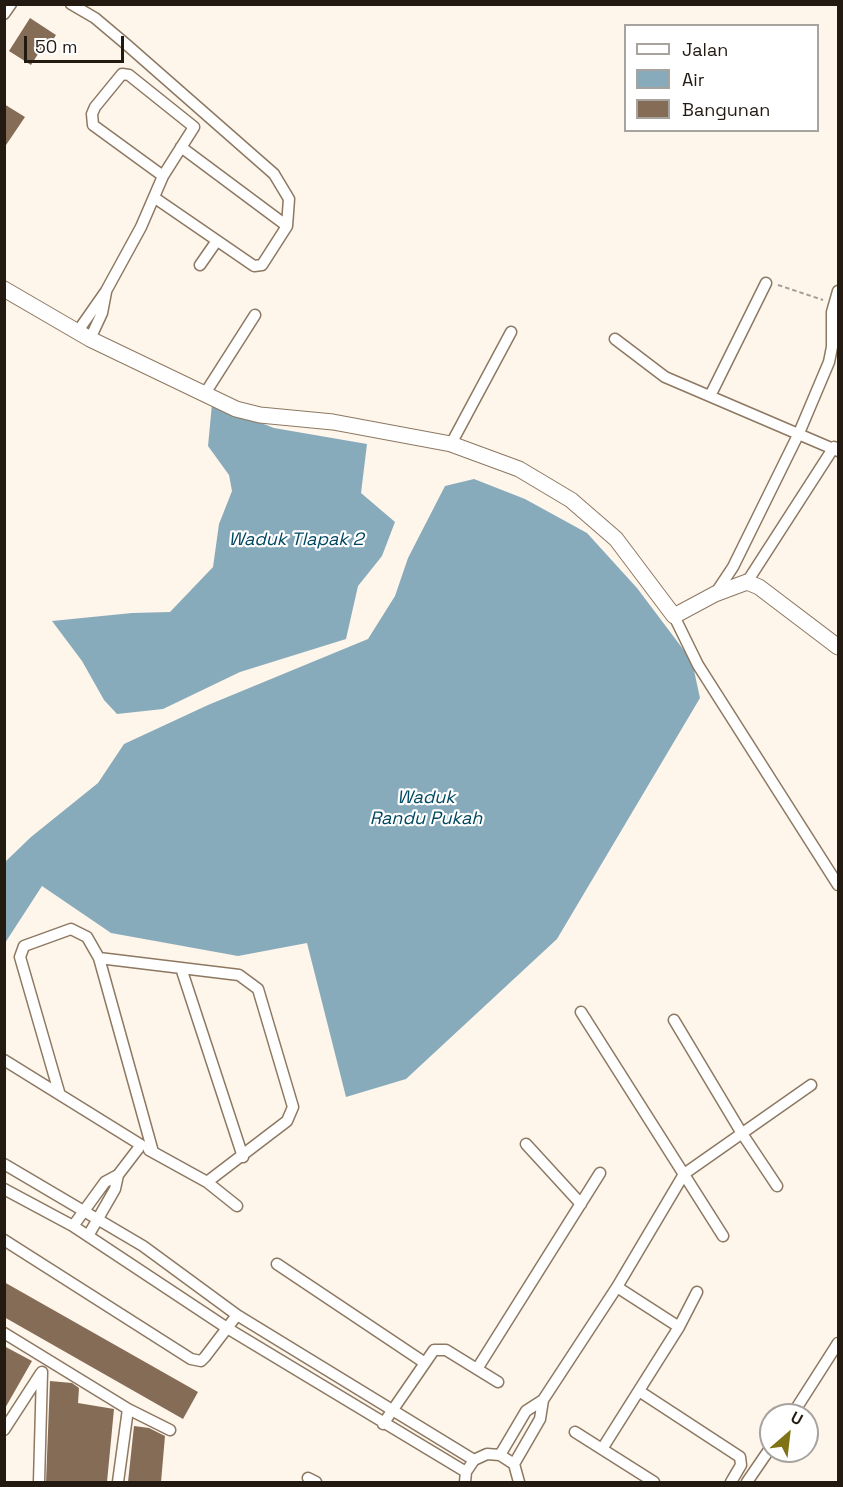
<!DOCTYPE html>
<html>
<head>
<meta charset="utf-8">
<style>
  body { margin:0 }
  #map { position:relative; width:843px; height:1487px; overflow:hidden; background:#fef5eb; font-family:"Space Grotesk",sans-serif }
  canvas { display:block }
  .frame { position:absolute; inset:0; border:6px solid #231b12; pointer-events:none }
  .legend { position:absolute; left:624px; top:24px; width:195px; height:108px; box-sizing:border-box; background:#fff; border:2px solid #a7a4a0; margin:0; padding:8px 10px; list-style:none; font-size:18px; color:#231b12 }
  .legend li { display:flex; align-items:center; gap:12px; height:30px }
  .legend b { width:30px; border:2px solid #a7a4a0 }
  .north { position:absolute; left:759px; top:1403px; width:60px; height:60px; box-sizing:border-box; background:#fff; border:2px solid #a7a4a0; border-radius:50%; rotate:28deg; font-size:16px; font-weight:700; line-height:24px; text-align:center; color:#231b12 }
  .north::after { content:''; display:block; margin:auto; width:21px; height:27px; background:#807315; clip-path:polygon(50% 0,100% 100%,50% 72%,0 100%) }
  .scale { position:absolute; left:24px; top:36px; width:100px; height:27px; box-sizing:border-box; border:3px solid #231b12; border-top:0; padding-left:8px; font-size:18px; line-height:21px; white-space:nowrap; color:#231b12; -webkit-text-stroke:4px #fff; paint-order:stroke }
</style>
</head>
<body>
<div id="map">
<canvas width="843" height="1487"></canvas>
<div class="frame"></div>
<ul class="legend">
<li><b style="height:8px;background:#fff"></b>Jalan</li>
<li><b style="height:16px;background:#88abbb"></b>Air</li>
<li><b style="height:16px;background:#856c56"></b>Bangunan</li>
</ul>
<div class="north">U</div>
<div class="scale">50 m</div>
</div>
<script>
const ctx = document.querySelector('canvas').getContext('2d');
ctx.lineJoin = 'round';
function fill(path, color) { ctx.fillStyle = color; ctx.fill(path, 'evenodd'); }
const toPath = rows => new Path2D(rows.map(r => 'M' + r).join(''));
function stroke(path, color, width, dash) { ctx.strokeStyle = color; ctx.lineWidth = width; ctx.lineCap = dash ? 'butt' : 'round'; ctx.setLineDash(dash || []); ctx.stroke(path); }
function write(font, color, halo, rows, align = 'center') {
  ctx.font = font + ' "Space Grotesk",sans-serif'; ctx.lineWidth = 4.5; ctx.setLineDash([]); ctx.textBaseline = 'middle'; ctx.strokeStyle = halo; ctx.fillStyle = color; for (const [text, x, y, turn = 0] of rows) {
    ctx.save(); ctx.translate(x, y); ctx.rotate((+turn || 0) * Math.PI / 180); ctx.textAlign = isNaN(turn) ? turn : align; if (halo) ctx.strokeText(text, 0, 0); ctx.fillText(text, 0, 0); ctx.restore();
  }
}
fill(toPath([
  [212,404,274,428,367,444,361,493,395,522,382,556,358,586,346,639,240,672,163,709,117,714,104,700,82,661,52,621,132,613,170,612,213,567,219,524,232,491,229,475,208,446],
  [474,479,525,499,587,533,637,588,692,661,700,698,557,939,406,1079,346,1097,307,943,238,956,111,933,42,886,5,943,5,862,31,837,98,783,124,744,208,705,368,639,395,596,408,558,445,486]
]), '#88abbb');
fill(toPath([
  [30,18,56,35,49,46,45,43,31,65,9,51],
  [4,104,25,117,4,148],
  [4,1282,198,1392,183,1419,4,1317],
  [4,1346,32,1361,4,1410],
  [50,1381,72,1383,79,1388,78,1403,114,1409,107,1482,46,1482],
  [134,1426,149,1428,165,1436,161,1482,128,1482]
]), '#856c56');
const minor = toPath([
  [71,4,95,18,127,45,274,174,289,199,287,226,262,265,254,266,155,198],
  [4,14,11,4],
  [181,147,287,226],
  [200,265,216,242],
  [78,331,106,291,141,227,163,176,194,127,129,75,122,74,95,107,92,114,93,125,163,176],
  [90,339,102,313,106,292],
  [615,339,665,377,838,451],
  [204,395,255,315],
  [710,396,766,283],
  [451,444,511,332],
  [747,582,834,447],
  [715,594,733,567,799,433,829,362,832,347,832,312,838,291],
  [674,616,698,665,838,885],
  [99,958,239,975,258,989,293,1107,287,1121,207,1182],
  [181,968,243,1157],
  [581,1012,723,1236],
  [674,1020,741,1132,777,1186],
  [4,1060,141,1145,118,1175,105,1182,73,1226],
  [59,1092,20,957,24,946,71,929,87,937,99,958,153,1152],
  [526,1144,581,1204],
  [149,1150,207,1182,237,1206],
  [4,1164,143,1246,237,1315,474,1460],
  [4,1189,73,1226,227,1328,466,1472],
  [88,1236,115,1189,118,1175],
  [4,1240,191,1359,201,1361,205,1357,237,1315],
  [277,1264,425,1363],
  [617,1287,679,1327],
  [4,1333,128,1409,170,1430],
  [477,1369,600,1173],
  [639,1391,740,1457,741,1465,731,1482],
  [792,1415,838,1343],
  [383,1424,434,1350,446,1350,498,1382],
  [4,1430,41,1373],
  [575,1432,654,1482],
  [602,1449,679,1327,697,1292],
  [500,1455,526,1411,543,1400],
  [514,1464,540,1419,543,1400,617,1287,684,1174,811,1085],
  [308,1478,316,1482],
  [39,1482,42,1372],
  [118,1482,128,1409],
  [465,1482,466,1472,474,1460,487,1454,500,1455,514,1464,519,1482],
  [747,1482,771,1447]
]);
const secondary = toPath([
  [4,289,90,339,236,409,260,415,333,422,451,444,519,469,571,500,616,539,674,616,715,594,747,582,759,587,838,647]
]);
stroke(minor, '#8d7861', 13);
stroke(secondary, '#8d7861', 17);
stroke(toPath([
  [778,285,823,300]
]), '#a69d94', 2, [4.5, 3]);
stroke(minor, '#fff', 10);
stroke(secondary, '#fff', 15);
write('italic 18px', '#004861', '#fff', [
  ["Waduk Tlapak 2",296,540],
  ["Waduk",426,798],
  ["Randu Pukah",426,819]
]);
</script>
</body>
</html>
